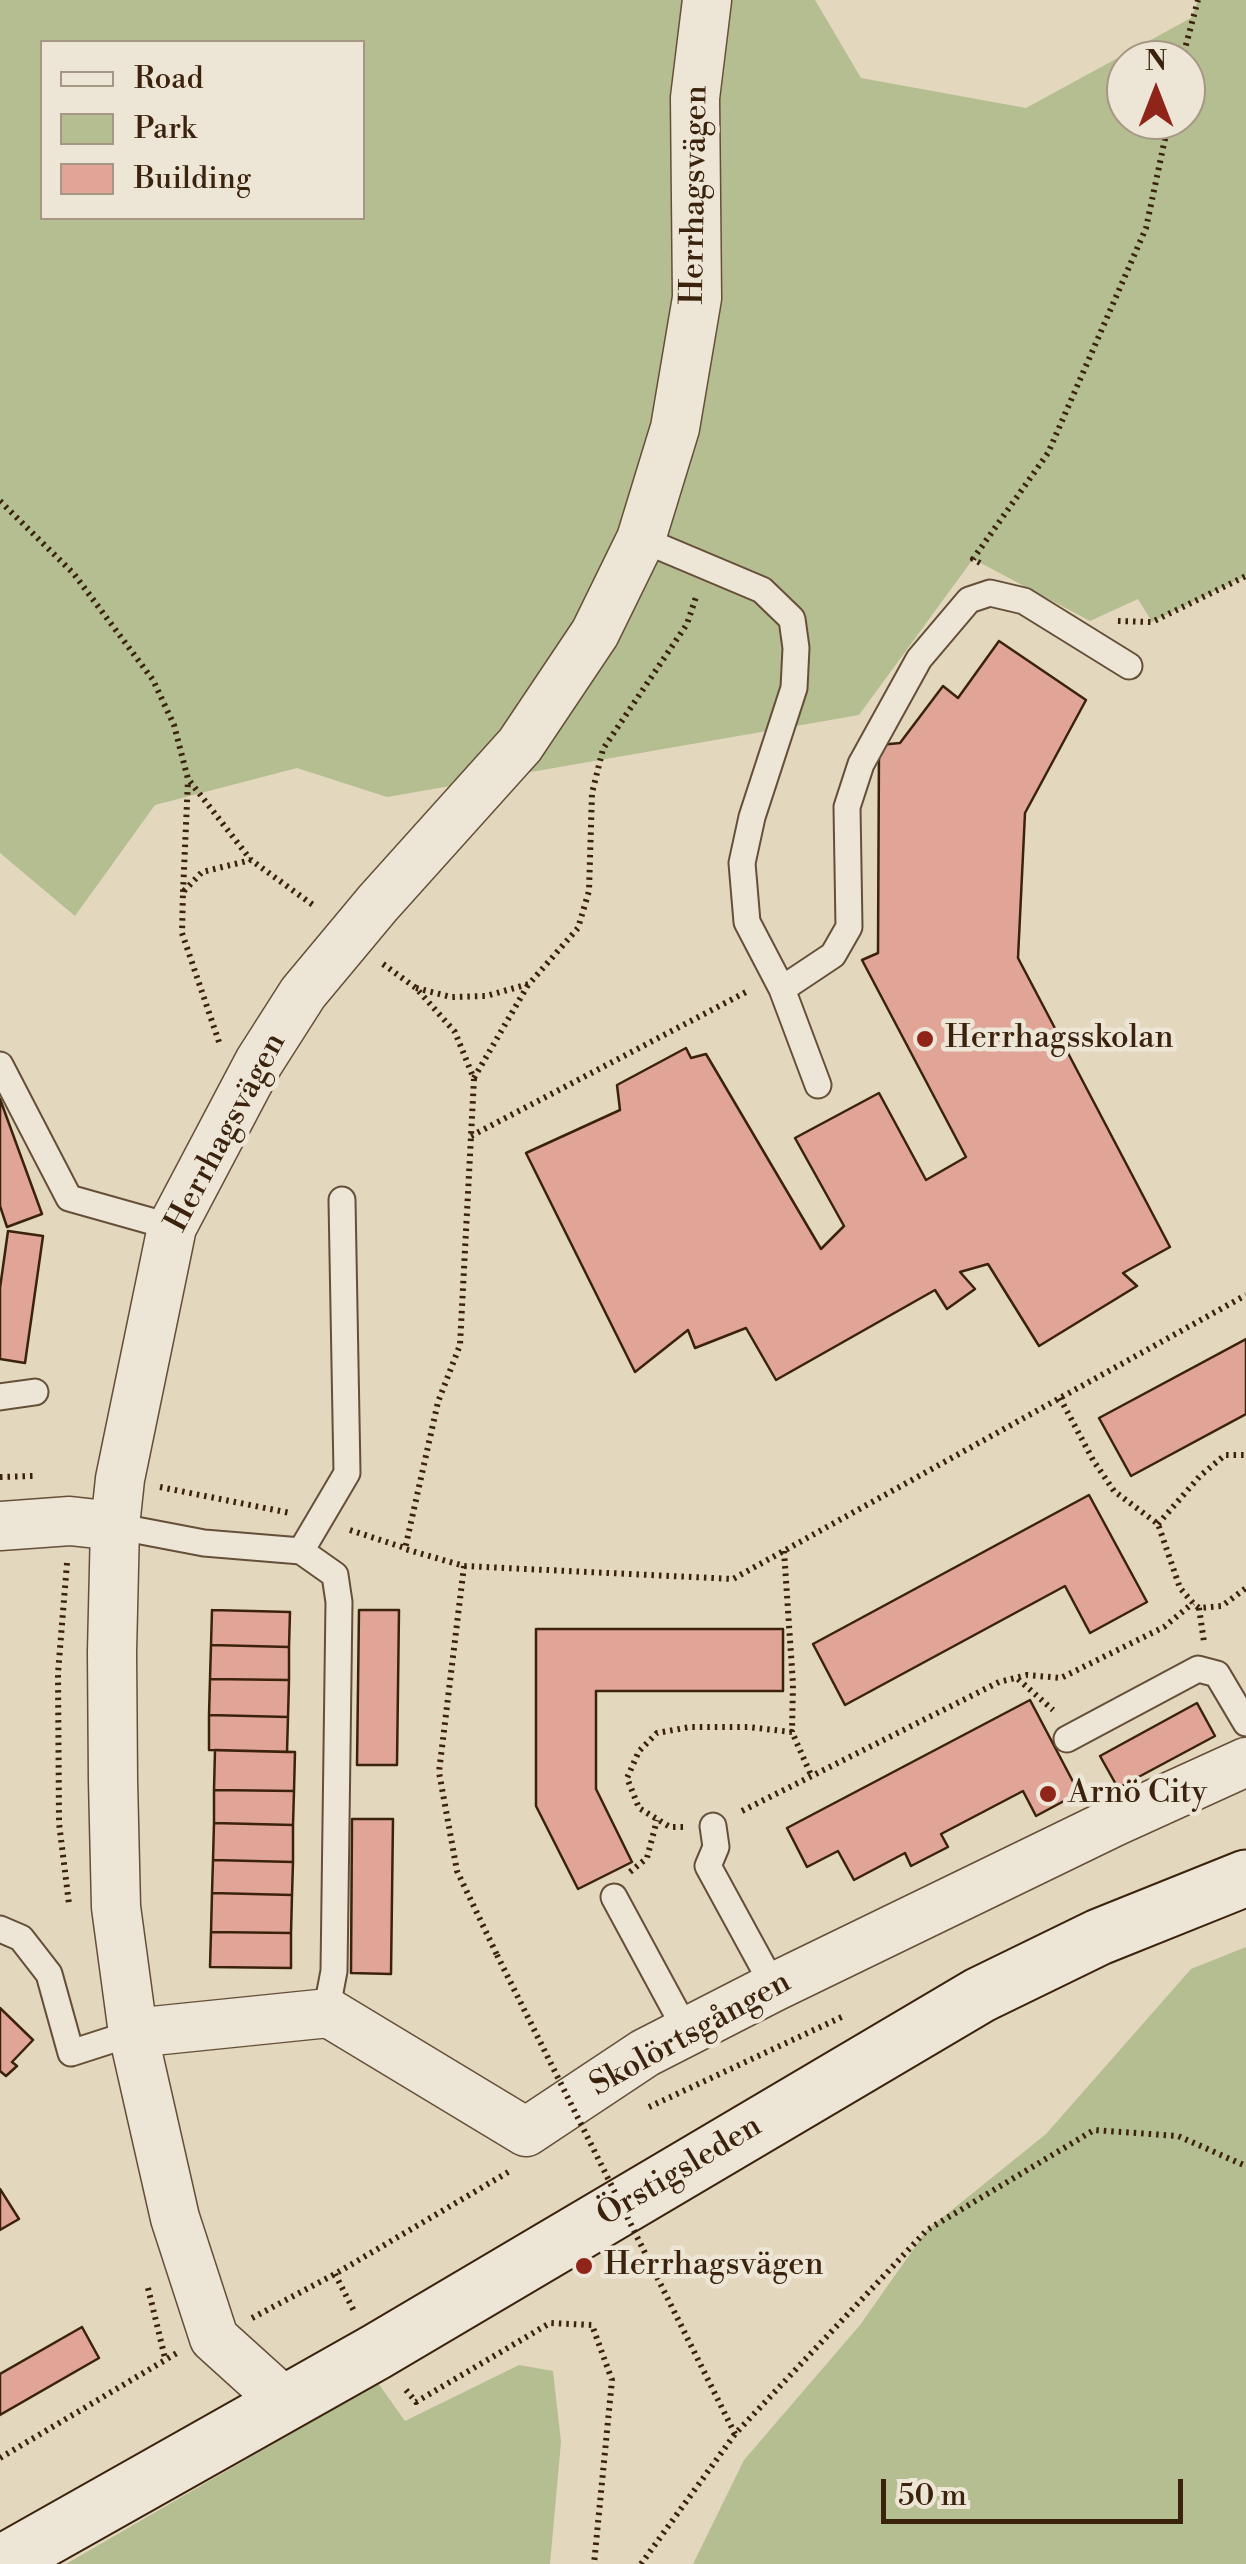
<!DOCTYPE html>
<html>
<head>
<meta charset="utf-8">
<style>
  body { margin:0 }
  #map { position:relative; width:1246px; height:2564px; overflow:hidden; background:#e3d7be; font-family:"Libre Bodoni",serif }
  canvas { display:block }
  .legend { position:absolute; left:40px; top:40px; width:325px; height:180px; box-sizing:border-box; background:#ede5d5; border:2px solid #a69785; margin:0; padding:12px 18px; list-style:none; font-size:30px; color:#3b220d }
  .legend li { display:flex; align-items:center; gap:20px; height:50px }
  .legend b { width:50px; border:2px solid #a69785 }
  .north { position:absolute; left:1106px; top:40px; width:100px; height:100px; box-sizing:border-box; background:#ede5d5; border:2px solid #a69785; border-radius:50%; rotate:0deg; font-size:28px; font-weight:700; line-height:40px; text-align:center; color:#3b220d }
  .north::after { content:''; display:block; margin:auto; width:35px; height:45px; background:#8f2418; clip-path:polygon(50% 0,100% 100%,50% 72%,0 100%) }
  .scale { position:absolute; left:881px; top:2479px; width:302px; height:45px; box-sizing:border-box; border:5px solid #3b220d; border-top:0; padding-left:12px; font-size:30px; line-height:35px; white-space:nowrap; color:#3b220d; -webkit-text-stroke:8px #ede5d5; paint-order:stroke }
</style>
</head>
<body>
<div id="map">
<canvas width="1246" height="2564"></canvas>
<ul class="legend">
<li><b style="height:12px;background:#ede5d5"></b>Road</li>
<li><b style="height:28px;background:#b5be90"></b>Park</li>
<li><b style="height:28px;background:#e1a598"></b>Building</li>
</ul>
<div class="north">N</div>
<div class="scale">50 m</div>
</div>
<script>
const ctx = document.querySelector('canvas').getContext('2d');
ctx.lineJoin = 'round';
function fill(path, color) { ctx.fillStyle = color; ctx.fill(path, 'evenodd'); }
const toPath = rows => new Path2D(rows.map(r => 'M' + r).join(''));
function stroke(path, color, width, dash) { ctx.strokeStyle = color; ctx.lineWidth = width; ctx.lineCap = dash ? 'butt' : 'round'; ctx.setLineDash(dash || []); ctx.stroke(path); }
function write(font, color, halo, rows, align = 'center') {
  ctx.font = font + ' "Libre Bodoni",serif'; ctx.lineWidth = 9; ctx.setLineDash([]); ctx.textBaseline = 'middle'; ctx.strokeStyle = halo; ctx.fillStyle = color; for (const [text, x, y, turn = 0] of rows) {
    ctx.save(); ctx.translate(x, y); ctx.rotate((+turn || 0) * Math.PI / 180); ctx.textAlign = isNaN(turn) ? turn : align; if (halo) ctx.strokeText(text, 0, 0); ctx.fillText(text, 0, 0); ctx.restore();
  }
}
fill(toPath([
  [0,0,815,0,861,78,1026,108,1191,18,1198,0,1246,0,1246,576,1152,622,1138,599,1090,621,973,559,859,715,387,797,297,768,155,805,75,916,0,853],
  [42,42,362,42,362,218,42,218],
  [1126,60,1186,60,1186,120,1126,120],
  [1246,1947,1246,2564,693,2564,744,2460,860,2325,927,2230,1046,2134,1191,1969],
  [519,2365,553,2371,561,2442,550,2564,66,2564,378,2383,405,2421]
]), '#b5be90');
const building = toPath([
  [999,641,1086,700,1025,813,1018,958,1170,1247,1123,1273,1137,1286,1039,1346,988,1264,960,1272,975,1289,947,1309,935,1290,776,1380,746,1328,695,1348,688,1330,635,1372,526,1153,620,1110,617,1085,686,1048,691,1058,706,1054,821,1249,844,1226,795,1138,879,1093,926,1180,966,1157,862,960,878,953,879,745,900,743,943,686,958,698,999,641],
  [0,1099,42,1214,7,1227,0,1206,0,1099],
  [8,1231,43,1236,25,1363,0,1359,0,1288,8,1231],
  [1246,1339,1246,1414,1131,1476,1099,1418,1246,1339],
  [1089,1495,1147,1602,1090,1633,1065,1586,845,1705,813,1644,1089,1495],
  [212,1610,290,1612,289,1647,211,1645,212,1610],
  [359,1610,399,1610,397,1765,357,1765,359,1610],
  [536,1629,783,1629,783,1691,596,1691,596,1789,632,1862,578,1889,536,1806,536,1629],
  [211,1645,289,1647,289,1680,210,1679,211,1645],
  [210,1679,289,1680,288,1717,209,1715,210,1679],
  [1030,1700,1079,1793,1036,1816,1023,1791,941,1834,948,1847,911,1866,905,1853,854,1880,838,1851,807,1867,787,1828,1030,1700],
  [1197,1703,1215,1736,1118,1788,1100,1756,1197,1703],
  [209,1715,288,1717,287,1752,209,1750,209,1715],
  [215,1750,295,1752,294,1791,214,1790,215,1750],
  [214,1790,294,1791,293,1825,214,1823,214,1790],
  [352,1819,393,1819,391,1974,351,1973,352,1819],
  [214,1823,293,1825,293,1862,213,1860,214,1823],
  [213,1860,293,1862,292,1895,212,1893,213,1860],
  [212,1893,292,1895,291,1933,211,1932,212,1893],
  [211,1932,291,1933,291,1968,210,1967,211,1932],
  [0,2008,33,2040,12,2062,17,2066,6,2076,0,2071,0,2008],
  [0,2189,19,2219,0,2230,0,2189],
  [82,2327,99,2358,0,2415,0,2374,82,2327]
]);
fill(building, '#e1a598');
stroke(building, '#3b220d', 2.5);
const lane = toPath([
  [641,539,762,590,792,619,796,648,794,688,752,817,742,863,747,922,782,989,833,955,849,927,847,807,861,764,919,659,969,600,990,593,1024,601,1129,666],
  [782,989,818,1085],
  [0,1065,69,1198,172,1227],
  [0,1397,35,1392],
  [115,1526,204,1543,301,1551,347,1473,342,1200],
  [301,1551,335,1575,339,1602,334,1971,326,2013],
  [1067,1739,1198,1669,1217,1674,1246,1723],
  [713,1826,716,1847,708,1866,774,1987],
  [614,1897,687,2032],
  [0,1929,21,1938,49,1974,71,2053,133,2033]
]);
const street = toPath([
  [0,1526,70,1521,115,1526],
  [133,2033,329,2013,526,2132,645,2053,774,1987,1114,1822,1246,1762],
  [287,2404,214,2338,175,2218,133,2033,116,1907,113,1780,112,1652,115,1526,120,1479,172,1227,259,1062,303,993,378,903,520,745,595,633,641,539,675,428,697,298,695,98,707,0]
]);
const secondary = toPath([
  [0,2564,376,2352,980,1995,1099,1937,1246,1878]
]);
stroke(lane, '#654f39', 29);
stroke(street, '#654f39', 51);
stroke(secondary, '#3b220d', 59);
stroke(toPath([
  [1182,60,1198,0],
  [0,501,74,574,153,680,174,725,188,779,251,860,313,905],
  [980,563,973,559,1048,453,1146,228,1169,120],
  [1118,621,1152,622,1246,576],
  [183,892,188,780],
  [383,964,416,988,455,1032,474,1079,460,1345,438,1402,405,1549,464,1566,733,1579,1246,1295],
  [416,988,451,997,486,996,529,984,578,928,589,891,592,793,603,749,687,624,696,597],
  [219,1042,182,933,183,892,202,872,251,860],
  [474,1078,528,985],
  [471,1136,748,991],
  [1060,1398,1093,1460,1114,1491,1158,1524,1180,1588,1193,1603,1199,1608,1222,1606,1246,1588],
  [0,1477,34,1476],
  [160,1487,290,1513],
  [1158,1524,1200,1476,1225,1455,1246,1455],
  [350,1530,405,1548],
  [784,1551,793,1684,792,1732],
  [67,1563,58,1673,59,1823,69,1904],
  [464,1566,439,1772,457,1871,497,1955],
  [1199,1608,1204,1642],
  [1018,1679,1053,1710],
  [742,1811,999,1682,1027,1675,1061,1678,1164,1627,1193,1603],
  [683,1827,670,1827,639,1808,627,1778,639,1751,657,1733,690,1727,748,1727,792,1732,811,1775],
  [630,1872,647,1858,657,1820],
  [649,2107,846,2015],
  [335,2274,355,2313],
  [148,2288,165,2358],
  [252,2318,335,2274,510,2171],
  [406,2390,416,2402,550,2323,592,2325,612,2380,594,2564],
  [0,2458,177,2353],
  [641,2564,735,2434,927,2230,1094,2130,1178,2136,1246,2166]
]), '#3b220d', 6, [2.5, 5]);
stroke(lane, '#ede5d5', 25);
stroke(street, '#ede5d5', 48);
stroke(secondary, '#ede5d5', 55);
stroke(toPath([
  [497,1955,735,2434]
]), '#3b220d', 6, [2.5, 5]);
for (const [x, y, r, color] of [
  [925,1039,10,"#8f2418"],
  [1048,1794,10,"#8f2418"],
  [584,2266,10,"#8f2418"]
]) { const dot = new Path2D(); dot.arc(x, y, r, 0, 2 * Math.PI); ctx.fillStyle = color; ctx.fill(dot); stroke(dot, '#ede5d5', 4); }
write('32px', '#3b220d', '#ede5d5', [
  ["Herrhagsvägen",696,195,-89],
  ["Herrhagsvägen",227,1133,-62],
  ["Skolörtsgången",691,2035,-29],
  ["Örstigsleden",680,2172,-31]
]);
write('32px', '#3b220d', '#ede5d5', [
  ["Herrhagsskolan",945,1039],
  ["Arnö City",1068,1794],
  ["Herrhagsvägen",604,2266]
], 'left');
</script>
</body>
</html>
